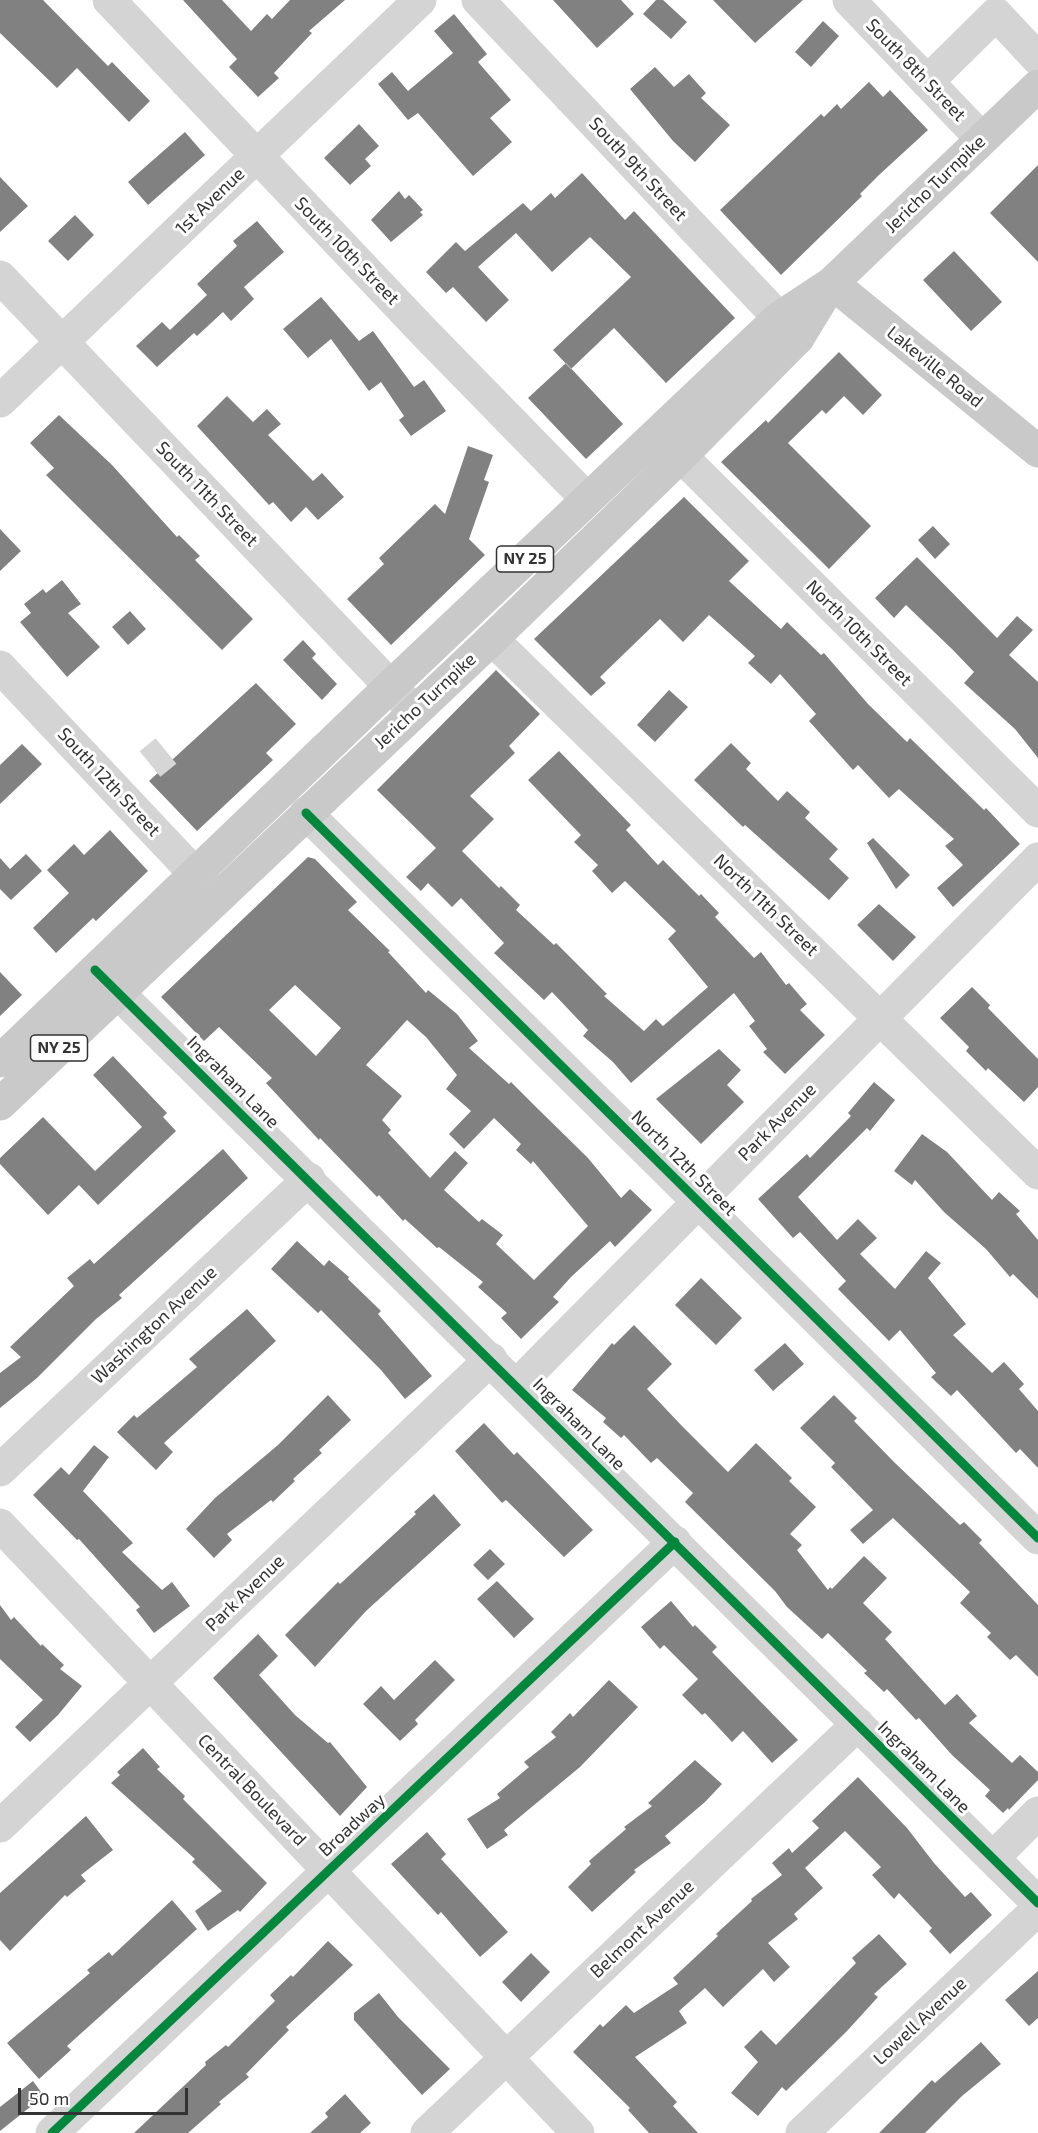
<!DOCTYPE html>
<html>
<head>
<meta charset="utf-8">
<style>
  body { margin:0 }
  #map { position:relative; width:1038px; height:2133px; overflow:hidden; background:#fff; font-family:"Exo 2",sans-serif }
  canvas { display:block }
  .scale { position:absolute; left:18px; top:2088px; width:170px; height:27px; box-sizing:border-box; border:3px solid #333; border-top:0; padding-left:8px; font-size:18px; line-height:21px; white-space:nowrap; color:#333; -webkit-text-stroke:4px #fff; paint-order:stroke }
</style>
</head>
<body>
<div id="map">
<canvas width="1038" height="2133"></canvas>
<div class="scale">50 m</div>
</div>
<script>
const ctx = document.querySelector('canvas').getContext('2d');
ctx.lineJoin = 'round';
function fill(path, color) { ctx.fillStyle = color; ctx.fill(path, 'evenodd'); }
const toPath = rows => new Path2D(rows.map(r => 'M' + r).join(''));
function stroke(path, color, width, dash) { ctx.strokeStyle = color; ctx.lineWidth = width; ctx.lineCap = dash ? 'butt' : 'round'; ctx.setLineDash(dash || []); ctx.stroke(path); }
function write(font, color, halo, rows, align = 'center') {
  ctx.font = font + ' "Exo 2",sans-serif'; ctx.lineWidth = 6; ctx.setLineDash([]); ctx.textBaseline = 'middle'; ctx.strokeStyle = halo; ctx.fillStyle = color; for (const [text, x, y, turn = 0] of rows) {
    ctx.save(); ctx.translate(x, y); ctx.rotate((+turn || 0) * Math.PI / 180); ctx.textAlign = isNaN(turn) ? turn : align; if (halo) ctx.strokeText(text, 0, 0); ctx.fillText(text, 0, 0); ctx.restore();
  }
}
fill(toPath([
  [0,0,43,0,108,66,112,62,150,101,129,122,77,68,57,88,0,33],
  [183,0,222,0,251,31,267,14,272,19,290,0,345,0,309,31,312,33,274,73,279,78,258,97,229,67,237,59],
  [553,0,621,0,634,14,597,48],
  [656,0,663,0,687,22,671,39,643,14],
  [713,0,803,0,755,43],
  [454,14,487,54,478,62,511,100,490,118,512,142,473,176,418,113,408,120,378,84,392,72,408,91,453,53,434,31],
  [823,21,839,36,811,67,795,52],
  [655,67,674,87,689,74,706,93,701,98,730,125,695,162,673,141,630,89],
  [869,82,883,97,890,90,928,130,879,175,860,194,862,196,781,275,720,210,821,114,824,117,837,104,841,109],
  [359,124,379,146,365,159,371,166,350,185,324,158],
  [185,132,205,155,148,205,128,182],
  [1038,165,1038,262,990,213],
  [582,173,625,220,634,211,735,318,666,383,614,328,571,369,553,350,631,277,590,237,552,272,516,233,478,267,509,300,486,322,453,287,446,293,426,272,456,242,465,251,523,203,531,211,551,193,555,198],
  [0,177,28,206,0,232],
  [399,191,405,199,409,195,423,210,420,212,423,215,391,242,371,220],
  [75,215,94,235,68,261,48,241],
  [257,221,284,252,244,287,254,299,231,321,223,312,197,336,194,333,157,367,136,346,162,322,170,330,207,295,197,284,237,246,233,241],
  [954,251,1002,302,971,331,923,280],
  [321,297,359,341,373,331,414,387,424,380,446,411,411,436,399,420,404,416,381,382,369,391,331,339,308,358,283,329],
  [839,352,882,395,863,415,844,396,826,414,822,410,788,443,871,526,829,569,721,462,766,420,768,423],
  [566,363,623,424,586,459,528,398],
  [227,396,253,422,267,409,281,424,268,435,313,481,322,473,344,497,318,520,306,507,291,522,273,502,269,505,197,426],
  [59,415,112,465,177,537,179,535,200,556,195,560,253,619,222,650,46,475,54,468,30,443],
  [468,446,493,455,484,480,489,482,469,539,485,555,391,645,347,599,384,564,379,558,435,504,445,514],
  [684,497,749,561,729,581,781,629,787,622,821,655,824,653,868,704,907,742,910,738,984,810,986,808,1020,844,953,907,937,888,963,865,945,846,954,839,899,789,889,798,858,765,853,770,809,721,816,714,780,674,771,684,748,663,755,656,709,615,683,642,660,619,600,677,606,683,591,696,534,639],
  [933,526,950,544,935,559,918,540],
  [0,529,21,551,0,571],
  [917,557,997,638,1017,616,1033,630,1009,655,1038,682,1038,758,1015,729,964,683,974,672,953,650,906,605,894,618,875,598],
  [62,580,81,604,68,613,100,647,67,677,20,622,31,613,24,604,43,589,46,593],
  [130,611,146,629,128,645,112,627],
  [303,640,316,654,312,658,337,684,322,700,283,660],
  [496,670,540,714,509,746,515,753,470,796,494,819,462,851,499,888,501,886,520,905,516,910,554,945,556,943,607,994,604,996,644,1031,656,1019,663,1026,708,987,668,939,676,931,625,881,612,893,592,871,598,865,574,842,581,835,528,780,559,751,631,825,626,830,658,865,663,860,699,896,701,894,719,913,715,917,754,958,761,952,786,985,789,983,807,1004,800,1010,825,1035,785,1074,763,1052,767,1049,749,1026,755,1021,734,993,631,1083,613,1062,583,1036,588,1030,552,992,544,1000,494,953,504,943,461,898,452,907,428,883,421,891,406,877,436,848,377,790],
  [256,683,296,724,266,753,273,760,197,831,149,781],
  [669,690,688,707,655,742,637,725],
  [731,743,751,763,746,769,778,801,787,791,810,812,805,818,838,849,829,859,849,878,829,900,745,825,743,827,694,780],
  [22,744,42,764,0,804,0,765],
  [110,830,148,871,96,921,93,918,56,953,33,928,69,893,47,870,74,844,84,855],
  [873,838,910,875,896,889,867,843],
  [26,854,42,871,11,900,0,889,0,858,10,869],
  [308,857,315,859,357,902,348,910,390,951,388,952,426,993,428,990,457,1014,478,1041,469,1048,509,1084,511,1082,537,1108,588,1158,621,1198,630,1189,652,1210,615,1247,610,1241,571,1277,553,1297,559,1302,521,1339,501,1318,507,1313,478,1287,483,1282,439,1247,437,1248,405,1219,403,1221,379,1195,377,1197,320,1138,319,1140,266,1083,272,1078,219,1027,204,1041,161,997],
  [295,985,341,1028,316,1056,269,1010],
  [407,1020,426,1037,457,1075,446,1089,471,1111,449,1134,464,1149,494,1118,521,1144,516,1150,531,1164,533,1161,588,1226,534,1280,496,1244,503,1235,482,1219,479,1222,444,1190,468,1163,455,1151,430,1178,388,1133,391,1130,382,1120,402,1096,366,1065],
  [879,904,916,937,893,961,857,925],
  [0,972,22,995,0,1016],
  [972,987,990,1005,988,1008,1038,1059,1038,1087,1024,1102,988,1068,986,1071,966,1051,969,1047,940,1018],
  [719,1049,741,1070,727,1085,744,1102,701,1144,656,1099],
  [113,1056,167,1113,163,1117,176,1131,98,1205,79,1185,48,1215,0,1164,0,1158,43,1117,95,1171,142,1127,93,1075],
  [874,1082,895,1100,870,1131,867,1128,798,1197,837,1240,858,1219,877,1238,860,1254,895,1289,926,1251,941,1263,928,1278,966,1324,953,1335,992,1373,1004,1362,1024,1384,1019,1389,1038,1411,1038,1468,1020,1449,1016,1453,957,1390,951,1396,931,1377,936,1373,900,1330,889,1341,838,1289,846,1281,800,1232,793,1238,758,1199,807,1154,810,1158,851,1116,848,1113],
  [922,1134,947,1152,992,1200,999,1192,1020,1211,1016,1214,1038,1240,1038,1299,1013,1274,1010,1277,986,1249,944,1212,915,1180,912,1185,894,1171],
  [223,1149,248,1178,119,1295,122,1298,96,1319,37,1378,0,1408,0,1373,21,1357,10,1347,74,1286,67,1278,90,1259,94,1264],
  [297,1241,324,1266,329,1260,349,1277,348,1279,381,1311,378,1314,432,1376,405,1399,381,1370,321,1310,318,1313,271,1269],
  [701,1278,742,1318,716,1345,675,1305],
  [247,1309,276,1341,164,1443,173,1452,156,1470,117,1432,134,1415,137,1418,197,1367,189,1359],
  [634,1325,672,1364,647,1389,681,1425,728,1472,756,1443,792,1478,789,1481,816,1507,790,1534,802,1545,797,1550,828,1590,830,1587,832,1589,864,1556,887,1578,863,1603,892,1632,885,1639,945,1705,957,1694,977,1716,969,1723,1012,1763,1020,1755,1038,1772,1038,1780,1009,1810,1008,1808,1003,1813,985,1796,990,1790,952,1755,919,1718,916,1720,887,1689,884,1692,864,1673,867,1671,828,1633,822,1639,787,1607,775,1591,685,1502,693,1493,657,1458,651,1463,624,1435,621,1438,603,1422,606,1418,572,1390,612,1343,614,1345],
  [785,1343,804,1364,773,1391,754,1370],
  [328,1395,351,1420,319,1450,322,1453,293,1479,295,1481,273,1502,271,1500,227,1534,232,1540,214,1558,186,1529,215,1498,278,1445],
  [834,1395,857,1418,854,1421,894,1462,960,1525,964,1522,982,1540,979,1543,1038,1605,1038,1677,1016,1655,1010,1660,987,1637,991,1633,960,1603,970,1592,893,1518,863,1544,850,1530,873,1510,831,1467,835,1463,800,1428],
  [484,1423,514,1455,517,1452,593,1530,564,1557,506,1500,502,1503,455,1451],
  [94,1445,109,1457,83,1491,133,1543,122,1552,162,1590,172,1582,190,1606,154,1633,136,1610,140,1607,79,1539,77,1540,33,1495,61,1467,69,1475],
  [434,1494,461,1525,366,1611,315,1667,285,1635,338,1582,340,1584,416,1514,414,1512],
  [490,1549,505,1564,488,1580,473,1565],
  [497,1581,534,1619,514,1638,477,1599],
  [671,1601,693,1627,695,1625,717,1647,712,1652,798,1740,772,1763,743,1731,732,1742,705,1713,702,1715,682,1695,698,1679,664,1645,660,1649,641,1627],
  [0,1605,11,1620,14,1617,41,1646,42,1644,64,1665,60,1669,82,1686,58,1715,30,1742,15,1727,43,1700,0,1659],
  [258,1634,278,1656,259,1675,295,1715,328,1743,330,1742,367,1787,340,1816,213,1678],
  [435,1660,455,1680,415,1720,418,1724,400,1741,363,1704,381,1686,394,1700],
  [609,1680,638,1707,580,1767,504,1830,508,1835,487,1849,467,1819,500,1798,497,1794,529,1767,524,1762,556,1737,551,1732,570,1713,573,1717],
  [143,1748,160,1767,157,1769,185,1796,183,1799,267,1883,240,1912,238,1910,208,1931,195,1911,222,1891,192,1862,195,1859,111,1783,120,1775,117,1772],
  [695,1760,722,1784,705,1802,665,1836,671,1843,634,1870,636,1872,592,1912,568,1887,591,1864,589,1861,626,1829,624,1827,652,1806,648,1803],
  [858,1777,907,1828,934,1863,965,1897,971,1892,992,1915,950,1954,929,1931,932,1928,899,1893,894,1899,872,1875,881,1867,845,1831,805,1868,823,1888,794,1914,798,1919,768,1943,790,1967,774,1982,763,1969,723,2007,705,1988,679,2011,687,2023,635,2057,677,2102,673,2106,698,2133,649,2133,628,2110,630,2108,573,2052,600,2024,603,2027,626,2005,634,2013,678,1984,673,1978,718,1936,716,1934,752,1901,751,1899,782,1875,772,1863,789,1848,792,1853,819,1828,812,1821],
  [86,1816,113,1850,81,1875,86,1881,67,1897,65,1895,10,1951,0,1940,0,1893],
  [427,1832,446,1854,441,1859,508,1932,480,1957,441,1912,438,1915,391,1864],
  [172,1900,197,1929,67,2046,71,2050,39,2079,7,2043,90,1973,87,1970,109,1952,112,1956],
  [879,1934,907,1964,874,1994,878,1997,847,2031,786,2091,782,2087,758,2116,731,2093,758,2062,744,2047,761,2030,776,2045,856,1963,852,1958],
  [328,1941,353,1965,286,2027,289,2030,246,2074,249,2077,219,2102,221,2104,188,2133,134,2133,206,2065,205,2062,226,2045,228,2047,275,2001,270,1995,291,1975,293,1977],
  [531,1953,550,1972,521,2002,502,1982],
  [1038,1971,1038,2018,1029,2026,1005,2000],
  [379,1993,398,2017,450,2069,422,2095,354,2020,354,2013],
  [981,2042,1001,2064,962,2096,925,2133,879,2133,932,2080,935,2083],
  [33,2081,44,2096,0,2131,0,2107],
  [345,2094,371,2123,360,2133,310,2133,328,2117,325,2113]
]), '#818181');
stroke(toPath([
  [150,764,166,751]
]), '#d6d6d6', 33, [33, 16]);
stroke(toPath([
  [109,0,423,331,587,499],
  [478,0,798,338],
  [849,0,982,139],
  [927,82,996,14,1038,59],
  [0,277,414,711],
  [0,401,420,0],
  [681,456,1038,811],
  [492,639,1038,1173],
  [0,667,214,894],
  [306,813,1038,1538],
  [99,974,1038,1903],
  [517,1385,1038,859],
  [0,1470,309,1179],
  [0,1525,578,2133],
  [0,1826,491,1359],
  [993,1858,1038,1813],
  [52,2133,675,1542],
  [427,2133,858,1724],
  [802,2133,1038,1909]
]), '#d4d4d4', 33);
stroke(toPath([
  [832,283,1038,451],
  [0,1061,391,686,779,318,832,283,1038,86],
  [0,1104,492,639,681,456,798,338,826,292]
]), '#c9c9c9', 33);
stroke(toPath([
  [306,813,1038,1538],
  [95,970,1038,1903],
  [52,2133,675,1542]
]), '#00873e', 9);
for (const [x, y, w] of [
  [525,559,57],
  [59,1048,57]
]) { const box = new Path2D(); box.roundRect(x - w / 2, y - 13, w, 26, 4.5); ctx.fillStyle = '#fff'; ctx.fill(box); stroke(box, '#333', 1.5); }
write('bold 16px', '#333', null, [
  ["NY 25",525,559],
  ["NY 25",59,1048]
]);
write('18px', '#333', '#fff', [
  ["South 8th Street",916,70,46],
  ["South 9th Street",638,169,47],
  ["Jericho Turnpike",935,184,-44],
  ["1st Avenue",210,201,-44],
  ["South 10th Street",347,251,46],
  ["Lakeville Road",935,367,39],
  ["South 11th Street",207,494,46],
  ["North 10th Street",859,633,45],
  ["Jericho Turnpike",425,701,-43],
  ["South 12th Street",109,782,47],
  ["North 11th Street",766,905,44],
  ["Ingraham Lane",233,1082,45],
  ["Park Avenue",777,1122,-45],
  ["North 12th Street",684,1163,45],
  ["Washington Avenue",154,1325,-43],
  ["Ingraham Lane",579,1424,45],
  ["Park Avenue",245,1593,-44],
  ["Ingraham Lane",924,1767,45],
  ["Central Boulevard",252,1790,46],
  ["Broadway",352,1825,-43],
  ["Belmont Avenue",642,1929,-43],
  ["Lowell Avenue",920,2021,-43]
]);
</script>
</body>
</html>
